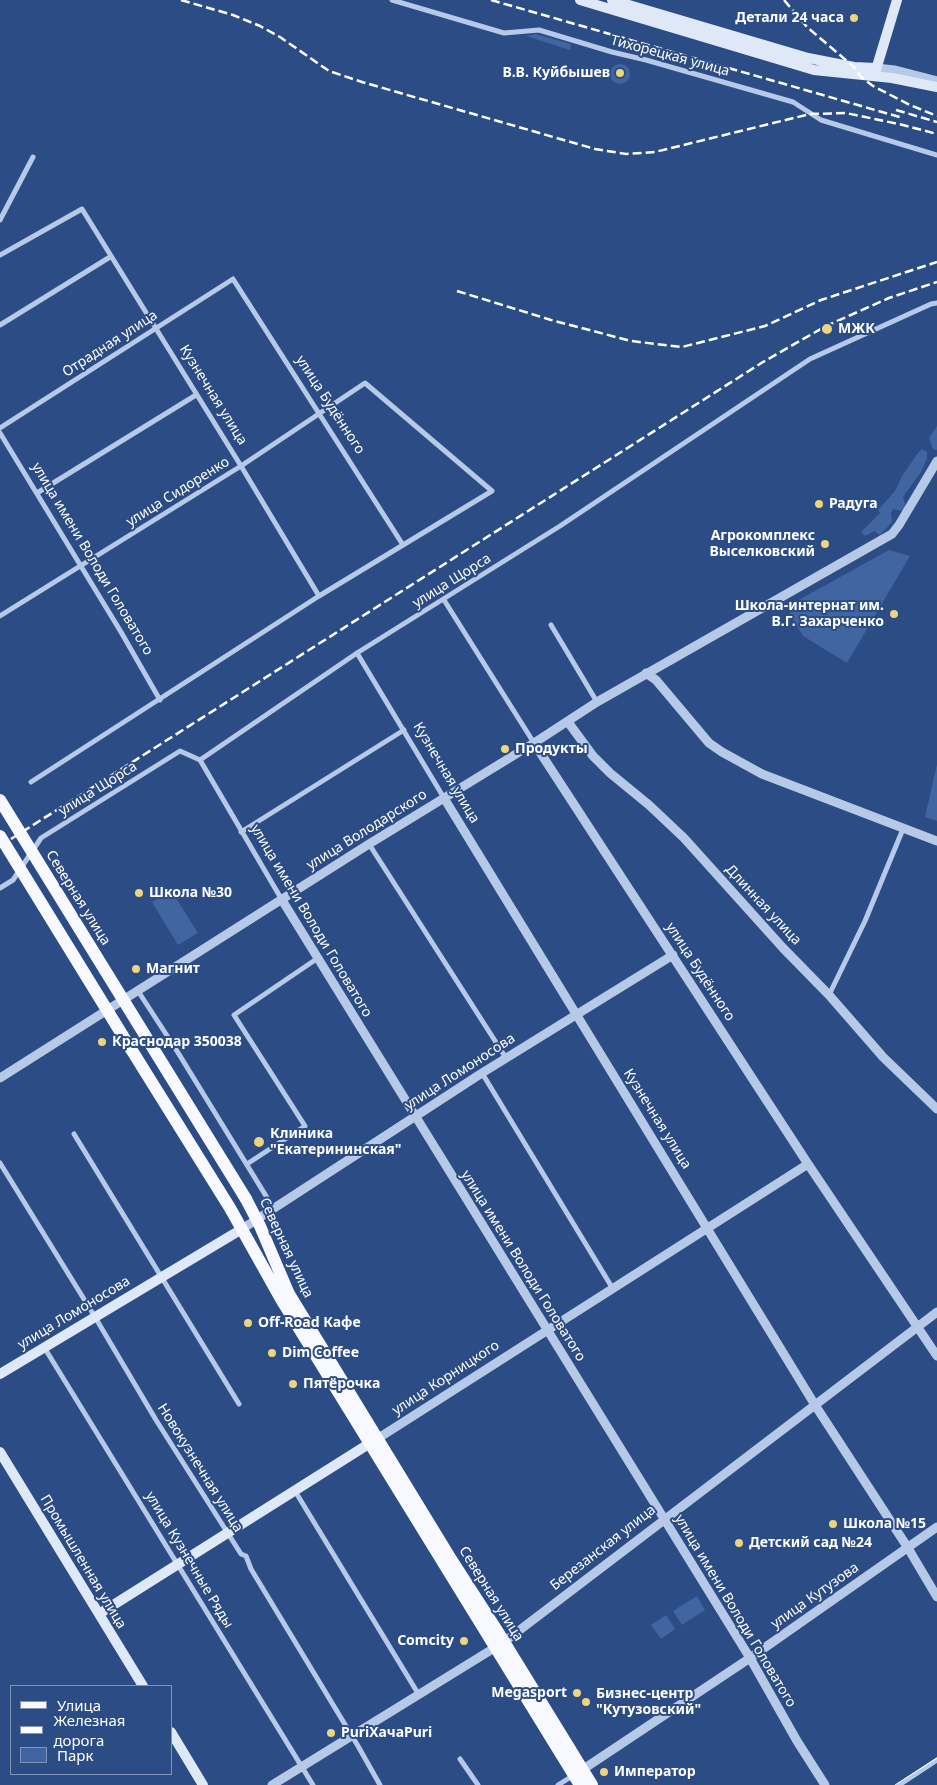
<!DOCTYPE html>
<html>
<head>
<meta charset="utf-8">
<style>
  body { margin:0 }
  #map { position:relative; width:937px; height:1785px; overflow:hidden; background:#2b4c85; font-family:"Noto Sans",sans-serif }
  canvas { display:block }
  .legend { position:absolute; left:10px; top:1685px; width:162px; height:90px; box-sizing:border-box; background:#2b4c85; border:1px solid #8094b6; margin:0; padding:6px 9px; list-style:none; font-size:15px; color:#fff }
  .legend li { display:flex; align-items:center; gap:10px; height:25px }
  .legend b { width:25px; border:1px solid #8094b6 }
</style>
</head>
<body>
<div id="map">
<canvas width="937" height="1785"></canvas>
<ul class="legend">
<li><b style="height:6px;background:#f7f9fe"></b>Улица</li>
<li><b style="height:6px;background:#fff"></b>Железная дорога</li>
<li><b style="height:14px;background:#4065a1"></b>Парк</li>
</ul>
</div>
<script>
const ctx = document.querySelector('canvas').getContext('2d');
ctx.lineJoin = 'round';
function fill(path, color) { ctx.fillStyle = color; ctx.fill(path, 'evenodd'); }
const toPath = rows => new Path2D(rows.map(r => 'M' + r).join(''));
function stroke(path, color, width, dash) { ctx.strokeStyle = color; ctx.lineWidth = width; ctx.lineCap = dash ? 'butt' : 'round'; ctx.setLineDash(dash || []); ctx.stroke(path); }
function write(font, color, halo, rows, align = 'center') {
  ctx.font = font + ' "Noto Sans",sans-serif'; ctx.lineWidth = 4; ctx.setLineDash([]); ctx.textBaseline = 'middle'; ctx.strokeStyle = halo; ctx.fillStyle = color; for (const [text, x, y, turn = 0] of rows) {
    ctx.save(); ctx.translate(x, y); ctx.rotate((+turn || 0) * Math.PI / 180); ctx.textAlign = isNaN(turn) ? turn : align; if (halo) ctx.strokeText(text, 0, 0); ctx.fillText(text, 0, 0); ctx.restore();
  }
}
fill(toPath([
  [536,34,571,44,570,50,526,36],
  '610 74a10 10 0 1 1 20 0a10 10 0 1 1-20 0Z',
  [937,426,937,450,933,449,929,438],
  [922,449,927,452,927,459,921,472,903,497,906,507,902,511,893,509,891,512,892,522,880,535,874,531,865,536,861,532,880,513,878,510,895,491,902,476,918,453],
  [889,550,910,556,847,663,803,636,790,614,795,602],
  [937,764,937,821,925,817],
  [171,890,198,933,178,945,152,902],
  [697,1596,705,1610,682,1625,673,1611],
  [666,1615,675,1629,661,1639,651,1625]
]), '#4065a1');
stroke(toPath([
  [392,0,504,33,539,30,612,52,646,60,793,102,821,120,937,155],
  [0,220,33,157],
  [0,255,82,209,241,466,319,596],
  [0,325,110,257],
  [0,428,233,279,403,545],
  [0,433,121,632,160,700],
  [37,493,196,395],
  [444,600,534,743],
  [0,616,241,466,365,383,492,491,319,596,31,782],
  [551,625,597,702],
  [357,653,444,798],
  [200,760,357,653,560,526,810,359,931,304,937,303],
  [200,760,282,900],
  [241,832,404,730],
  [369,844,506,1058],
  [0,888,13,880,41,838,180,751,200,760],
  [138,991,177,1051,274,1209],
  [829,995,865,921,903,829],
  [482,1073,613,1289],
  [74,1134,239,1404],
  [0,1163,95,1317,156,1420,241,1554,246,1556,251,1569,358,1746,380,1785],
  [247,1164,305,1126,234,1015,318,958],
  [44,1347,313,1785],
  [295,1491,419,1695],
  [460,1759,478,1785],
  [558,1785,574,1775],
  [899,1785,937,1760]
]), '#b6c9e7', 5);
stroke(toPath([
  [876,68,895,70,937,81],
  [646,673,656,680,709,743,722,752,762,774,937,841],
  [568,722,593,756,610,773,649,805,684,838,783,948,829,995,883,1057,937,1109],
  [534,743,808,1164,937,1356],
  [444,798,815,1405,908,1548,937,1597],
  [282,900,750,1658,797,1741,825,1785],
  [0,1078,369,844,534,743,597,702,892,534,899,525,937,461],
  [242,1229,482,1073,673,955],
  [377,1439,808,1164],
  [582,1770,750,1658,937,1527],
  [272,1785,504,1642,937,1312]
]), '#b6c9e7', 9);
stroke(toPath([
  [580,0,814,70,892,78,937,87],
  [612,0,808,58,854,67,876,68],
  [875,73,897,0],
  [0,1374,242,1229],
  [0,1452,143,1686],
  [99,1614,375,1440],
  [171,1732,203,1785]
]), '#dfe8f7', 10);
stroke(toPath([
  [131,1049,230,1208,281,1299,580,1785],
  [246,1199,260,1226,289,1294,449,1556,498,1632,592,1785]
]), '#f7f9fe', 12);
stroke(toPath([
  [895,1785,937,1758]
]), '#fff', 1);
stroke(toPath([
  [181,0,233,15,260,26,280,37,329,71,362,82,595,149,626,154,655,152,810,114,846,113,903,125,937,134],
  [491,0,903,118],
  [784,0,807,27,854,67,860,76,873,86,910,105,937,116],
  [896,110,937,122],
  [457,291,551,320,631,341,682,347,765,326,821,300,937,262],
  [0,846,763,362,826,326,889,298,937,282]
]), '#fff', 2.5, [9, 4]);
stroke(toPath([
  [0,800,246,1199],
  [0,836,131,1049]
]), '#f7f9fe', 12);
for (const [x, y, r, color] of [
  [854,18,5,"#edd47e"],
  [620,73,5,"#edd47e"],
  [827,329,6,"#edd47e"],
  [819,504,5,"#edd47e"],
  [825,544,5,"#edd47e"],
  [894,614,5,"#edd47e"],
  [505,749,5,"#edd47e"],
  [139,893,5,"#edd47e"],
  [136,969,5,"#edd47e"],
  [102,1042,5,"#edd47e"],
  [259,1142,6,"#edd47e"],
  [248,1323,5,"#edd47e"],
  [272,1353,5,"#edd47e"],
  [293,1384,5,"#edd47e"],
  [833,1524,5,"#edd47e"],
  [739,1543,5,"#edd47e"],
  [464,1641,5,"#edd47e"],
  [577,1693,5,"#edd47e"],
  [586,1702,5,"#edd47e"],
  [331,1733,5,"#edd47e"],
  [604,1772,5,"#edd47e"]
]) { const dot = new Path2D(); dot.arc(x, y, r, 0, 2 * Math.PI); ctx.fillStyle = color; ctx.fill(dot); stroke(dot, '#2b4c85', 2); }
write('bold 14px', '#fff', '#2b4c85', [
  ["Детали 24 часа",844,18,"right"],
  ["В.В. Куйбышев",610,73,"right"],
  ["МЖК",838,329],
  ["Радуга",829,504],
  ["Агрокомплекс",815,536,"right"],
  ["Выселковский",815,552,"right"],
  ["Школа-интернат им.",884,606,"right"],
  ["В.Г. Захарченко",884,622,"right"],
  ["Продукты",515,749],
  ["Школа №30",149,893],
  ["Магнит",146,969],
  ["Краснодар 350038",112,1042],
  ["Клиника",270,1134],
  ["\"Екатерининская\"",270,1150],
  ["Off-Road Кафе",258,1323],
  ["Dim Coffee",282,1353],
  ["Пятёрочка",303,1384],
  ["Школа №15",843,1524],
  ["Детский сад №24",749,1543],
  ["Comcity",454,1641,"right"],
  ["Megasport",567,1693,"right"],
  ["Бизнес-центр",596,1694],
  ["\"Кутузовский\"",596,1710],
  ["PuriХачаPuri",341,1733],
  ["Император",614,1772]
], 'left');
write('14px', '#fff', '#2b4c85', [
  ["Тихорецкая улица",670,56,15],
  ["Отрадная улица",110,344,-33],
  ["Кузнечная улица",213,395,58],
  ["улица Будённого",330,405,57],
  ["улица Сидоренко",178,492,-32],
  ["улица имени Володи Головатого",92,559,59],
  ["улица Щорса",452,581,-32],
  ["Кузнечная улица",446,773,59],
  ["улица Щорса",98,789,-32],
  ["улица Володарского",367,830,-32],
  ["Северная улица",78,898,58],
  ["Длинная улица",763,905,47],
  ["улица имени Володи Головатого",311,921,59],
  ["улица Будённого",700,972,57],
  ["улица Ломоносова",460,1072,-33],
  ["Кузнечная улица",657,1119,58],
  ["Северная улица",286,1248,65],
  ["улица имени Володи Головатого",523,1266,58],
  ["улица Ломоносова",74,1313,-31],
  ["улица Корницкого",446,1378,-33],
  ["Новокузнечная улица",200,1468,58],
  ["Березанская улица",603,1548,-38],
  ["улица Кузнечные Ряды",189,1560,59],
  ["Промышленная улица",83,1562,59],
  ["Северная улица",491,1594,58],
  ["улица Кутузова",815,1596,-35],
  ["улица имени Володи Головатого",735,1611,59]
]);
</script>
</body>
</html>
